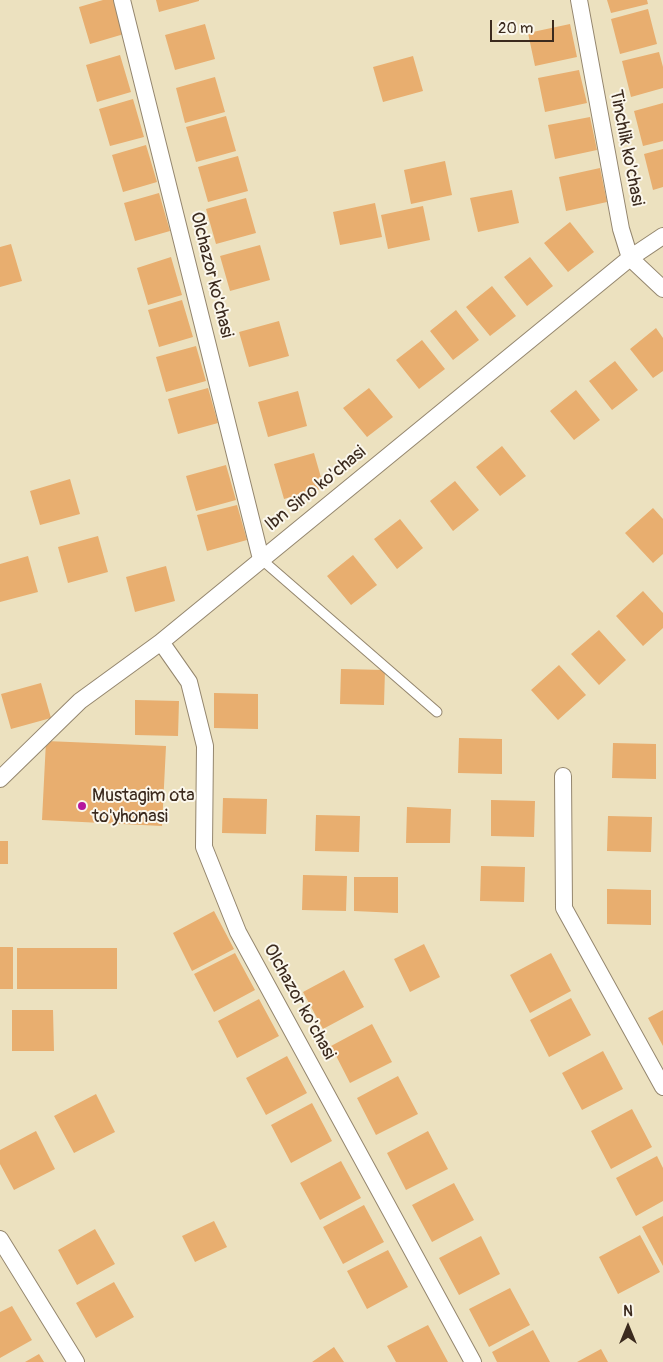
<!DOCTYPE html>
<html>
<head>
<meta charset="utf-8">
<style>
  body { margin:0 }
  #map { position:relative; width:663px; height:1362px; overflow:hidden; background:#ece1bf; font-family:Pangolin,sans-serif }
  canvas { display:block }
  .north { position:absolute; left:603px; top:1302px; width:50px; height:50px; -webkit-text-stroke:4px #fbf7ec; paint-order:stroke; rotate:0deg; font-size:14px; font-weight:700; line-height:20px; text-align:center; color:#3b2a1e }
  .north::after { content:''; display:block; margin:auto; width:18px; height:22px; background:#3b2a1e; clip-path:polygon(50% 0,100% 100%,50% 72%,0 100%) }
  .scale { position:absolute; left:490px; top:20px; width:64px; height:22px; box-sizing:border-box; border:2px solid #3b2a1e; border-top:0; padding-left:6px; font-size:15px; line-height:18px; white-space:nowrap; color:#3b2a1e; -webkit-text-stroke:4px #fbf7ec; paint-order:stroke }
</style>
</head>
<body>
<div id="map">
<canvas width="663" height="1362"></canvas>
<div class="north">N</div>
<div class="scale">20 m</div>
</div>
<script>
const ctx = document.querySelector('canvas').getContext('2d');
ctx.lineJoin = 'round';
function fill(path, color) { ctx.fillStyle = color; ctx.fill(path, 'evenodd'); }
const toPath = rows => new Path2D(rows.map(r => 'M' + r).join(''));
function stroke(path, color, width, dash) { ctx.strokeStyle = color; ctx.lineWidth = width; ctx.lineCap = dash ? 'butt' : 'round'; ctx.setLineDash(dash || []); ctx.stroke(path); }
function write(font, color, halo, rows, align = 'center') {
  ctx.font = font + ' Pangolin,sans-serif'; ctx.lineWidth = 4; ctx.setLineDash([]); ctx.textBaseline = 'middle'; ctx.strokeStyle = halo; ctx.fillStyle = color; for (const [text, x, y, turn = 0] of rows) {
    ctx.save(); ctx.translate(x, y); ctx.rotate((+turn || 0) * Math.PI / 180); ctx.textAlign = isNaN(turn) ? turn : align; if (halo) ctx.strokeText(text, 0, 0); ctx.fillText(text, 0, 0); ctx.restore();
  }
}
fill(toPath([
  [103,0,114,0,124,34,90,44,79,7],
  [156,0,199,0,199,1,159,12],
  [607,0,647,0,648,4,611,13],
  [648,9,657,44,620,54,611,19],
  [205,24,215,59,175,70,165,35],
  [570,24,577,57,535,66,528,33],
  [659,52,663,67,663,88,631,97,622,61],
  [120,55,131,92,97,102,86,65],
  [413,56,423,91,383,102,373,67],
  [579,70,587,103,545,112,538,78],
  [215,77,225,112,185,123,176,88],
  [133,99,144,137,110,146,99,109],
  [663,103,663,141,643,146,634,111],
  [226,116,236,151,196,162,186,127],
  [590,117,597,150,555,159,548,125],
  [146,145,157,182,123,192,112,155],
  [663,149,663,187,653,190,644,154],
  [238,156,248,191,208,202,198,167],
  [445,161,452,195,411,204,404,170],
  [600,168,607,202,566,211,559,177],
  [512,190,519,223,478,232,470,198],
  [159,193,170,231,135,241,124,203],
  [246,198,256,233,216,244,206,209],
  [375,203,382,237,340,245,333,212],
  [423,206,430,240,388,249,381,215],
  [570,222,594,252,568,272,544,243],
  [11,244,22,281,0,287,0,247],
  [260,245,270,280,230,291,220,256],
  [171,257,182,295,148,305,137,268],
  [530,257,553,286,527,306,504,277],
  [492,286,516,316,490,336,466,307],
  [182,300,193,337,159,347,148,310],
  [456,310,479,340,453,360,430,331],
  [279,321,289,356,249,367,239,332],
  [656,328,663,338,663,371,653,378,630,349],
  [422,340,445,369,419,389,396,360],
  [196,346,206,381,166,392,156,357],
  [615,361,638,390,612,410,589,381],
  [208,388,218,423,178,434,168,399],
  [369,388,393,417,367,437,343,408],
  [576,390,600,420,574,440,550,411],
  [298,391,307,426,268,437,258,402],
  [502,446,526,476,500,496,476,467],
  [314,453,324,488,284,499,274,464],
  [226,465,236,500,196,511,186,476],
  [70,479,80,514,40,525,30,491],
  [455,481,479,510,453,531,430,501],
  [237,505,247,540,207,551,197,515],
  [653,508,663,519,663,554,653,563,625,533],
  [400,519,423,548,397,569,374,539],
  [98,536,108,572,68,583,58,547],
  [353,555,377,585,351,605,327,576],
  [28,556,38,592,0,602,0,564],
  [166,566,175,601,135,612,126,577],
  [643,591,663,613,663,628,643,646,616,616],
  [599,630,626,660,599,685,571,654],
  [559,665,586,695,558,720,531,690],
  [341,669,385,670,384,705,340,704],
  [41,683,51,718,11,729,1,694],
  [214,693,258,694,258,729,214,728],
  [135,700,179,701,178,736,135,735],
  [459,738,502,739,502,774,458,773],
  [46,741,166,746,162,826,42,820],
  [613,743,656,744,656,779,612,778],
  [223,798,267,799,266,834,222,833],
  [491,800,535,801,534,837,491,836],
  [407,807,451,809,450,843,406,843],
  [316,815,360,816,359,852,315,851],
  [608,816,652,817,651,852,607,851],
  [0,841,8,841,8,864,0,864],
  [481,866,525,867,524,902,480,901],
  [303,875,347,876,346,911,302,910],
  [354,877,398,877,398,913,354,911],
  [607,889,651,890,651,925,607,924],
  [214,911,234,949,192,971,173,933],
  [424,944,440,977,410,992,394,959],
  [0,947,13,947,13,989,0,989],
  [17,948,117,948,117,989,17,989],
  [235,953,255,990,214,1012,194,974],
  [551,953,571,991,530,1013,510,975],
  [344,970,364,1007,323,1029,303,992],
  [571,998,591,1035,549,1057,530,1020],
  [259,999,279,1036,237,1058,218,1021],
  [12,1010,53,1010,54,1051,12,1051],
  [663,1010,663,1046,648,1018],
  [372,1024,392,1062,350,1083,331,1046],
  [603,1051,623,1089,582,1110,562,1073],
  [287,1056,307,1093,266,1115,246,1078],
  [398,1076,418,1114,376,1135,357,1098],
  [96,1094,115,1132,74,1153,54,1116],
  [312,1103,332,1141,291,1163,271,1125],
  [632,1109,652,1147,611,1169,591,1131],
  [36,1131,55,1169,14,1190,0,1164,0,1150],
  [428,1131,448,1169,406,1190,387,1153],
  [657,1156,663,1168,663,1201,636,1216,616,1178],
  [341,1161,361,1198,320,1220,300,1183],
  [454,1183,474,1220,432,1242,412,1205],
  [364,1205,384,1242,343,1264,323,1227],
  [663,1216,663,1266,642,1227],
  [214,1221,227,1247,195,1262,182,1236],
  [95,1229,115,1264,77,1285,58,1250],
  [640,1235,660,1272,618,1294,599,1257],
  [481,1236,500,1274,459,1295,439,1258],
  [388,1250,408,1287,367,1309,347,1271],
  [114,1282,134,1317,96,1338,76,1303],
  [510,1288,530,1325,489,1347,469,1309],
  [12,1306,32,1340,0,1358,0,1312],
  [428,1325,448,1362,396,1362,387,1346],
  [533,1330,550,1362,497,1362,492,1352],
  [334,1347,344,1362,312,1362],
  [601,1349,608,1362,577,1362],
  [39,1354,44,1362,25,1362]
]), '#e8ae6f');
const lane = toPath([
  [261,559,437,712]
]);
const street = toPath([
  [122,0,261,559],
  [579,0,621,229,630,258,663,289],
  [161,642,189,682,205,746,204,847,238,932,473,1362],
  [563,776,564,908,663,1087],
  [0,779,80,701,161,642,630,258,663,236],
  [0,1239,76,1362]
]);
stroke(lane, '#94866e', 11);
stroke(street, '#94866e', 18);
stroke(lane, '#fff', 9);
stroke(street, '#fff', 16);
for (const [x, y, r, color] of [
  [82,806,5,"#b5179e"]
]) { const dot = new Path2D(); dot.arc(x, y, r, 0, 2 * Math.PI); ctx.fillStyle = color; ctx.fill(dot); stroke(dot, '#fbf7ec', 2); }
write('18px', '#3b2a1e', '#fbf7ec', [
  ["Tinchlik ko'chasi",626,148,79],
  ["Olchazor ko'chasi",211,275,76],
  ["Ibn Sino ko'chasi",316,489,-39],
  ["Olchazor ko'chasi",299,1002,61]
]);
write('18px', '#3b2a1e', '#fbf7ec', [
  ["Mustagim ota",92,796],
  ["to'yhonasi",92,817]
], 'left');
</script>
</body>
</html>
